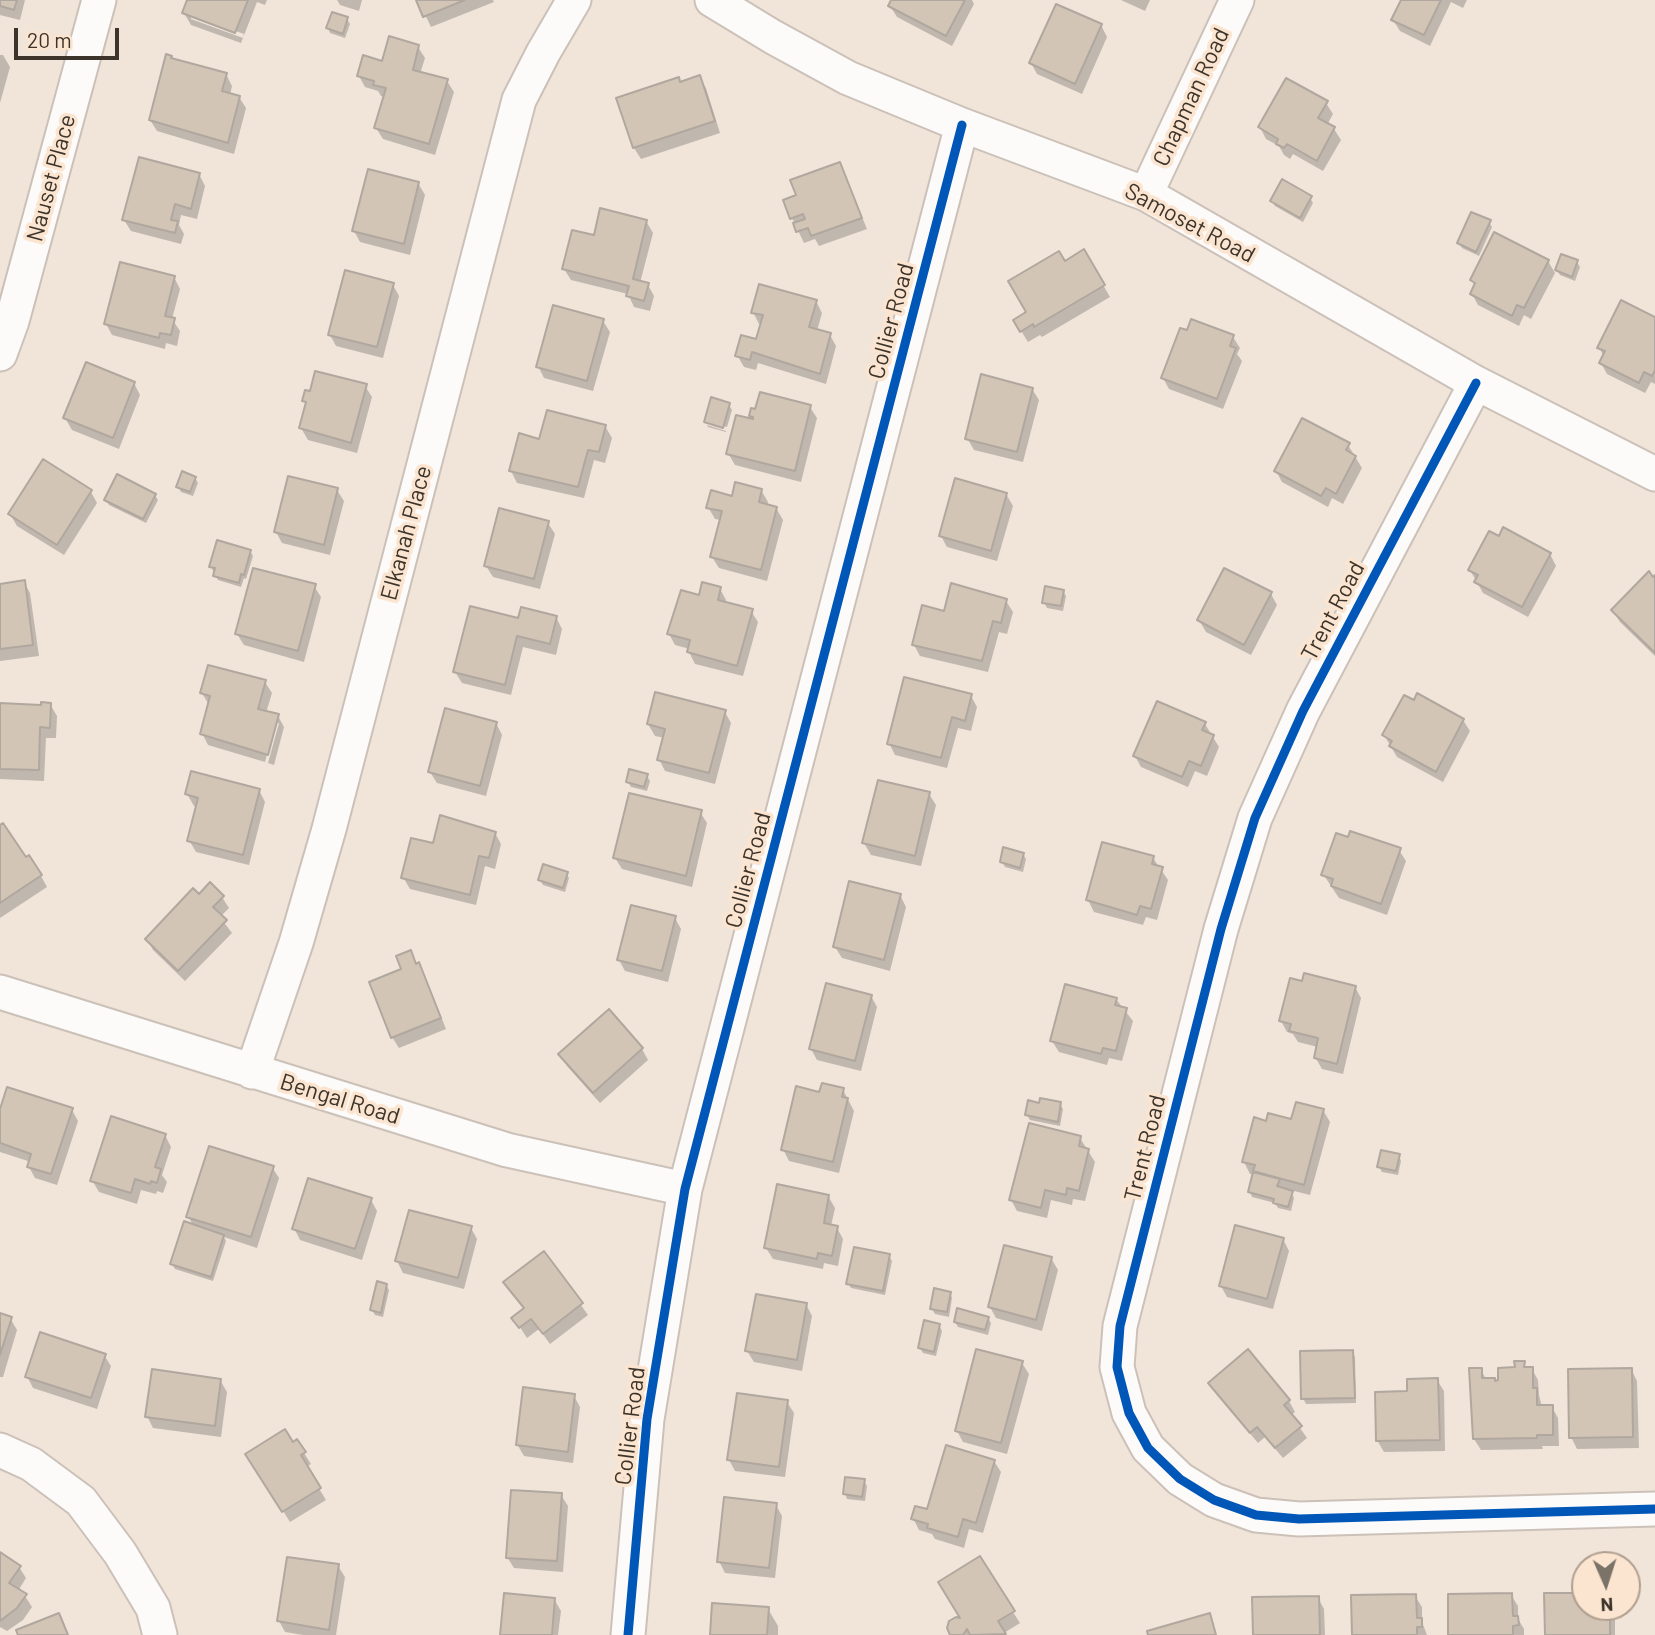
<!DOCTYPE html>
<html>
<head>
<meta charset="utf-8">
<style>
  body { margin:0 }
  #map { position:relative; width:1655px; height:1635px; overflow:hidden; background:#f1e5da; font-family:Barlow,sans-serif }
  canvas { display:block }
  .north { position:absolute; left:1571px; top:1551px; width:70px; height:70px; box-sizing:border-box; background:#fbe5d0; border:2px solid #af9e8e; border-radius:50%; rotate:177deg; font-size:19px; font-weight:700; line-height:28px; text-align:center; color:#3c342b }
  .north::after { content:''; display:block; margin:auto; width:24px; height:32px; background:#7b7268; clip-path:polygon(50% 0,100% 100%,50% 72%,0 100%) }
  .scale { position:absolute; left:14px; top:28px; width:105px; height:32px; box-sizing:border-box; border:4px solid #3c342b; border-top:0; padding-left:9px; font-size:21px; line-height:24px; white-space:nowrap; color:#3c342b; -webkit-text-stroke:5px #fbe5d0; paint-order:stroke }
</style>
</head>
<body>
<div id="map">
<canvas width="1655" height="1635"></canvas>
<div class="north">N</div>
<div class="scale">20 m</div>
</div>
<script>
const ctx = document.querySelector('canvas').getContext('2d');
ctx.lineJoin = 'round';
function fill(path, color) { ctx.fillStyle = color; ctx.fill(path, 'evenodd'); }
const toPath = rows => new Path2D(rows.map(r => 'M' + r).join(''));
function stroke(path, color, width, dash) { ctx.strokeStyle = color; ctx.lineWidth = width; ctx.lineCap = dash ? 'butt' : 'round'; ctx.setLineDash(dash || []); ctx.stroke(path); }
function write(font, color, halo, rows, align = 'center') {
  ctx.font = font + ' Barlow,sans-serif'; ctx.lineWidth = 7; ctx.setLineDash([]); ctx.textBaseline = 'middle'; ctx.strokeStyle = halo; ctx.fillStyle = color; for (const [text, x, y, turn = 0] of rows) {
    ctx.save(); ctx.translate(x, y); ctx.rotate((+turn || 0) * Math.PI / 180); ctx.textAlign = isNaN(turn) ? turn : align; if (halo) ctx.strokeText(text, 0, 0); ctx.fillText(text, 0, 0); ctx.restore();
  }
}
fill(toPath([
  [0,0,25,0,20,20,0,15],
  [189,0,267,0,265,5,257,2,241,43,191,25,184,13],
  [191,15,244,34,243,38,191,19],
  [337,0,362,0,359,11,340,5],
  [418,0,493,0,494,2,431,27],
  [893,0,972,0,974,4,952,46,897,17,890,6],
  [1121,0,1150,0,1145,11],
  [1403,0,1467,0,1463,8,1451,2,1430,46,1400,31,1393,20],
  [347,19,350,24,345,38,330,33,328,28],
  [1101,25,1107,37,1082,94,1037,74,1031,63],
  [418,47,425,58,420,74,447,81,454,92,435,155,383,139,376,128,385,97,381,96,378,91,365,87,359,76],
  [0,55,3,55,10,67,0,103],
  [172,60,226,74,232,86,230,95,239,97,246,108,234,154,157,131,150,120],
  [699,77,706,88,720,133,641,159,634,148,619,99],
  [1326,103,1333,114,1327,125,1334,129,1341,140,1323,171,1293,154,1290,159,1284,155,1279,146,1266,139,1260,127],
  [840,164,867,229,819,246,815,239,804,243,792,218,798,196],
  [199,174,205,186,197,219,181,215,179,225,184,234,181,244,131,231,124,220],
  [418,183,425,195,410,255,360,242,354,231],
  [1310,198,1313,203,1303,222,1275,206,1272,201],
  [646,221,653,233,640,283,648,285,654,296,650,311,634,307,628,294,571,280,564,269,595,237],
  [1489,222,1492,227,1479,256,1462,248,1459,243],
  [1084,252,1110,297,1042,337,1040,335,1028,342,1015,321,1028,313,1064,263],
  [1548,261,1555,273,1531,319,1524,315,1519,326,1478,305,1472,294,1475,287,1472,280],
  [1577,262,1580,267,1575,281,1560,275,1557,270],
  [174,277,180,289,172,319,180,331,177,346,166,343,165,349,112,335,106,324],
  [393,285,399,296,383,358,336,346,330,335],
  [816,301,822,313,817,331,830,335,836,346,826,384,758,363,756,370,744,367,737,355,757,341,762,324,759,324,753,312],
  [1655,319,1655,384,1651,382,1645,393,1607,374,1601,363,1604,357,1599,347],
  [603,321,610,332,593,391,544,378,538,366],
  [1233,337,1240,348,1237,354,1242,361,1223,409,1169,389,1163,378],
  [134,383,140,395,119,449,72,430,65,418],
  [365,386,372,397,357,453,308,440,301,428,307,406,304,400],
  [1032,389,1039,400,1023,462,974,450,967,438],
  [729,405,732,410,727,427,707,421,707,424,705,422],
  [810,407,817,418,801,482,735,465,728,453,754,422,751,416,757,411],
  [707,425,726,431,726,432,708,427],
  [605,426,612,438,605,463,594,460,584,498,517,483,511,471,541,441],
  [1348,445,1362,468,1343,504,1332,498,1328,507,1282,482,1276,471],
  [195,478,198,483,193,496,181,492,178,486],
  [337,490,344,501,330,555,282,543,276,532],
  [761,490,768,502,767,506,776,508,783,520,767,581,719,568,712,557,721,520,715,519,708,507],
  [91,492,97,503,64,555,17,526,10,514],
  [1006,494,1013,506,997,561,947,547,941,536],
  [155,495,158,500,146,523,109,505,106,500],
  [548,523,555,534,540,589,493,577,486,566],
  [250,551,253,556,246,579,244,578,241,587,218,580,211,567],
  [1550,554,1556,566,1528,617,1483,593,1470,570],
  [1655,577,1655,656,1620,622,1613,611],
  [24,582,30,593,39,656,0,661,0,585],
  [314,586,321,597,304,662,244,645,237,634],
  [720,589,726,600,725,604,751,611,758,622,743,676,695,664,689,652,690,649,675,645,669,634,700,597],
  [1063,591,1066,596,1063,611,1047,608,1044,602],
  [1271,594,1277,605,1251,655,1206,632,1199,620],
  [1006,601,1013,612,1007,634,999,632,988,672,920,656,914,645,945,613],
  [556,617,562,629,556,655,523,647,511,695,462,683,455,672,520,620],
  [265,682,272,693,266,713,278,716,284,727,274,765,268,763,279,723,275,723,265,762,208,745,202,733,209,705,202,693],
  [971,696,977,707,971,731,958,728,947,768,895,755,889,743],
  [1414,703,1463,720,1470,731,1443,782,1397,757,1384,735],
  [50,704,57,716,56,738,46,738,44,781,0,779,0,705,42,706],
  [725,712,731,723,715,784,665,771,659,759,665,738,655,736,648,724],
  [496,723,502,735,486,796,437,783,430,772],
  [1205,724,1219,747,1207,776,1195,771,1188,787,1141,767,1135,756],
  [647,776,650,781,647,791,631,787,628,782],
  [259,790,265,802,249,865,196,852,189,840,198,807,194,806,187,794],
  [929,794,936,805,921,866,871,855,864,843],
  [700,812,707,823,692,887,622,869,615,858],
  [0,827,41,876,47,887,0,918],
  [495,833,501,844,495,869,485,866,476,905,410,889,403,877,434,845],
  [1350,839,1399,850,1406,861,1387,915,1339,898,1323,874],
  [1023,854,1026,859,1023,872,1005,867,1002,862],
  [1153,858,1168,880,1157,920,1146,917,1143,925,1094,912,1088,900],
  [566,873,569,878,565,892,543,885,540,880],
  [900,895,906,907,890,971,842,958,835,947],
  [199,897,222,897,229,908,220,917,232,933,185,981,153,950,147,939],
  [675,918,681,929,668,982,625,971,619,960],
  [410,952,425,976,446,1029,399,1048,392,1037,404,970],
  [1355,987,1361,998,1343,1074,1322,1069,1315,1057,1318,1047,1298,1042,1293,1034,1287,1032,1281,1021],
  [871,996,877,1007,861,1071,817,1060,811,1049],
  [1116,999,1133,1021,1122,1061,1109,1058,1107,1065,1059,1052,1052,1041],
  [608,1012,642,1049,648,1060,600,1103,567,1066,560,1055],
  [843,1090,854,1111,839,1173,789,1161,783,1149,821,1094],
  [1060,1104,1063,1109,1060,1126,1030,1120,1027,1115,1041,1105],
  [72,1110,78,1121,57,1185,35,1178,29,1167,31,1162,0,1152,0,1115],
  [1323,1110,1330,1122,1310,1195,1290,1190,1294,1198,1291,1211,1278,1208,1275,1203,1252,1197,1250,1192,1254,1174,1250,1174,1244,1162,1267,1123,1292,1121],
  [165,1135,171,1147,162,1175,167,1182,163,1193,157,1191,156,1194,141,1190,137,1204,99,1192,92,1180],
  [1080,1138,1095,1162,1085,1201,1073,1199,1072,1205,1051,1200,1047,1218,1017,1211,1011,1200],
  [1399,1156,1401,1161,1398,1175,1382,1172,1379,1167],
  [272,1167,279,1178,257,1248,224,1237,226,1241,213,1281,175,1269,172,1264,194,1227,188,1216],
  [828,1196,835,1208,831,1226,837,1228,843,1239,838,1266,824,1263,823,1269,773,1259,766,1248],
  [371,1200,377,1211,362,1260,300,1240,294,1228],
  [471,1228,477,1239,464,1289,403,1273,397,1261],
  [1283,1239,1289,1251,1273,1309,1227,1297,1221,1286],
  [544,1253,588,1315,550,1344,539,1329,527,1338,514,1318,525,1310,512,1293],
  [889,1256,892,1261,885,1295,851,1288,848,1283],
  [1051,1258,1058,1270,1042,1331,996,1318,990,1307],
  [386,1285,389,1290,383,1317,375,1315,372,1310],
  [950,1293,952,1298,949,1317,935,1314,932,1309],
  [806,1304,812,1316,802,1371,754,1362,747,1351],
  [0,1315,10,1318,17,1330,3,1377,0,1377],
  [988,1318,991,1323,988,1335,958,1327,955,1322],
  [939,1325,942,1331,936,1356,923,1353,920,1348],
  [1352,1352,1355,1357,1356,1403,1306,1404,1303,1398],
  [104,1355,111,1366,97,1409,33,1388,27,1376],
  [1022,1363,1029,1374,1007,1454,963,1442,957,1431],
  [1523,1363,1527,1368,1532,1369,1538,1380,1539,1395,1542,1407,1552,1407,1558,1418,1559,1446,1542,1446,1543,1449,1481,1450,1474,1439,1481,1370,1486,1379,1495,1382],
  [1631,1369,1637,1381,1639,1448,1577,1449,1571,1437],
  [220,1380,227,1392,221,1437,153,1428,147,1416],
  [1437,1380,1444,1391,1445,1451,1384,1452,1377,1440,1409,1393],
  [1211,1383,1289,1401,1295,1412,1291,1415,1307,1438,1283,1458,1265,1437,1258,1443,1217,1394],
  [574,1396,580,1407,573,1463,524,1456,517,1444],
  [787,1402,794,1413,785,1477,735,1471,729,1460],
  [297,1442,311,1464,306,1467,326,1500,290,1522,254,1465],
  [994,1461,1001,1472,983,1533,969,1529,964,1548,935,1539,932,1534,919,1530,913,1518,929,1511],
  [864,1481,867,1486,865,1501,847,1499,845,1494],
  [561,1495,568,1506,563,1572,514,1568,507,1557],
  [776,1505,782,1516,775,1578,725,1573,719,1561],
  [0,1554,19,1567,26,1578,18,1591,25,1596,32,1607,23,1620,7,1631,0,1627],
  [338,1566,345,1577,336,1635,303,1635,285,1632,279,1621],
  [1585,1594,1585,1607,1615,1607,1615,1635,1546,1635],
  [1511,1595,1518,1606,1518,1619,1524,1629,1524,1635,1450,1635],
  [1415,1596,1422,1607,1422,1622,1427,1635,1354,1635],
  [1318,1598,1324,1609,1325,1635,1255,1635],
  [554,1599,561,1611,558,1635,502,1635],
  [768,1609,778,1626,778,1635,712,1635],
  [1013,1612,1020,1623,1004,1633,1005,1635,952,1635,963,1621]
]), '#0003');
const building = toPath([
  [0,0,17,0,14,10,0,6,0,0],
  [187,0,248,0,235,33,182,13,187,0],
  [416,0,465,0,423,17,416,0],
  [891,0,965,0,946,36,888,6,891,0],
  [1401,0,1441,0,1424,35,1391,20,1401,0],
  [1056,4,1102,24,1075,84,1029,63,1056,4],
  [332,12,348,17,343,34,326,28,332,12],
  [389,36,419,45,413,70,448,79,429,144,374,128,386,88,373,85,374,81,357,76,363,55,382,61,389,36],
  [166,54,172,56,171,58,227,73,222,91,240,96,228,143,149,120,166,54],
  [700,75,715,121,633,148,616,98,679,77,680,82,700,75],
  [1286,78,1328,101,1318,118,1335,127,1317,161,1287,144,1284,148,1276,144,1278,139,1258,127,1286,78],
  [139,157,200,173,191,209,175,204,171,220,178,221,175,233,122,220,139,157],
  [840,162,862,218,811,236,808,228,796,232,793,223,805,219,803,214,790,219,783,200,796,195,790,180,840,162],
  [368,169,419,182,404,244,352,231,368,169],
  [1282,179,1312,196,1300,218,1270,201,1282,179],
  [600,208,647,220,633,279,649,283,644,301,626,296,629,286,562,269,572,230,594,235,600,208],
  [1471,212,1491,220,1476,252,1457,243,1471,212],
  [1494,232,1549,260,1524,308,1517,305,1512,316,1470,294,1475,283,1470,280,1494,232],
  [1084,249,1105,285,1034,327,1033,324,1020,332,1013,320,1026,312,1008,281,1059,251,1065,261,1084,249],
  [1561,254,1578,260,1572,277,1555,270,1561,254],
  [120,262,175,276,165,316,175,318,171,335,160,333,159,338,104,324,120,262],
  [345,270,394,283,377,347,328,335,345,270],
  [759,284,817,300,809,327,831,333,820,374,752,352,750,360,735,356,741,335,756,339,763,315,751,313,759,284],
  [1621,300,1655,317,1655,370,1652,376,1644,372,1639,383,1599,363,1605,351,1597,348,1621,300],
  [553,305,604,319,587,381,536,367,553,305],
  [1191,319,1234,335,1230,346,1236,348,1217,399,1161,378,1180,328,1187,330,1191,319],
  [86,362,135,382,113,438,63,418,86,362],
  [315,371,367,384,351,443,299,428,306,402,302,401,305,390,310,391,315,371],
  [981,374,1033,388,1017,452,965,439,981,374],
  [760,392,811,405,795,471,726,454,736,415,753,419,753,417,749,416,751,408,755,409,760,392],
  [711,397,730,403,723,428,704,422,711,397],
  [547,410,606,425,599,452,588,450,578,487,509,471,519,433,539,439,547,410],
  [1302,418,1350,443,1346,450,1356,456,1336,494,1326,488,1321,496,1274,471,1302,418],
  [43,459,92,490,57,545,8,514,43,459],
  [182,471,196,477,190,492,176,487,182,471],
  [117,474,156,494,143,519,104,500,117,474],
  [288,476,338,488,324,545,274,532,288,476],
  [955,478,1007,493,991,551,939,536,955,478],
  [735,482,762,489,759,502,777,507,761,570,710,557,722,511,706,508,711,490,732,496,735,482],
  [499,508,549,521,534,579,484,566,499,508],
  [1503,527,1551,553,1522,607,1474,582,1478,575,1468,570,1489,531,1499,536,1503,527],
  [217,540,251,550,244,575,241,574,239,583,213,576,215,568,209,567,217,540],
  [253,568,316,584,298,651,235,634,253,568],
  [1224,568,1272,592,1244,645,1197,620,1224,568],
  [1649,571,1653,577,1655,575,1655,653,1611,610,1649,571],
  [25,580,33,645,0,649,0,584,25,580],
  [702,582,721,587,718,600,753,609,737,666,687,652,690,640,667,634,681,590,699,595,702,582],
  [951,583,1007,599,1001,623,993,621,982,661,912,645,922,605,944,611,951,583],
  [1045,586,1064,590,1061,606,1042,603,1045,586],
  [470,606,518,618,521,607,557,616,550,644,517,636,505,685,453,672,470,606],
  [208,665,266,680,258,709,279,714,268,755,200,734,210,696,200,693,208,665],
  [904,677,972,694,965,721,952,717,941,758,887,744,904,677],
  [655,692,726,710,709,773,657,760,665,729,647,724,655,692],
  [1417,693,1464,719,1436,772,1389,746,1392,741,1382,735,1404,695,1414,700,1417,693],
  [1157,701,1206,722,1202,730,1214,735,1201,766,1189,761,1182,777,1133,756,1157,701],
  [41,702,51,703,50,728,40,727,39,770,0,769,0,703,41,705,41,702],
  [445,708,497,722,480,786,428,772,445,708],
  [629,769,648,774,644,787,626,782,629,769],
  [191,771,260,789,243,855,187,841,198,798,185,794,191,771],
  [878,780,930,792,915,856,862,843,878,780],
  [629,793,702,810,686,876,613,858,629,793],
  [440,815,496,832,489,858,479,856,470,895,401,878,411,838,433,843,440,815],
  [3,823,26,857,29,855,42,875,0,903,0,825,3,823],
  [1350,831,1401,848,1381,904,1331,886,1333,879,1321,875,1336,833,1348,837,1350,831],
  [1102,842,1154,856,1152,864,1163,867,1151,909,1140,906,1137,915,1086,900,1102,842],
  [1003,847,1024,853,1020,868,1000,862,1003,847],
  [543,864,568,872,563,888,538,880,543,864],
  [849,881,901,894,884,960,833,947,849,881],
  [210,882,224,896,213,907,227,920,178,971,145,939,193,888,199,894,210,882],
  [631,905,676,916,662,971,617,960,631,905],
  [411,950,416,964,419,962,441,1018,391,1038,369,982,401,969,396,956,411,950],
  [1304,973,1356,986,1337,1064,1314,1058,1318,1038,1289,1031,1291,1024,1279,1021,1290,978,1302,981,1304,973],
  [826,983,872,995,855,1061,809,1049,826,983],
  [1065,984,1117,998,1115,1005,1127,1008,1116,1051,1103,1048,1101,1054,1050,1041,1065,984],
  [609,1009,643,1048,593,1093,558,1054,609,1009],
  [822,1083,844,1088,842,1097,848,1098,833,1162,781,1150,796,1086,819,1092,822,1083],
  [7,1087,73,1108,51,1174,27,1167,31,1154,0,1143,0,1109,7,1087],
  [1040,1098,1061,1102,1058,1122,1025,1115,1028,1100,1039,1103,1040,1098],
  [1296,1102,1324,1109,1304,1185,1253,1171,1255,1165,1242,1162,1254,1117,1266,1121,1268,1113,1291,1119,1296,1102],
  [111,1116,166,1134,155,1167,161,1169,157,1183,151,1181,150,1184,135,1179,131,1193,90,1181,111,1116],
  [1029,1123,1081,1136,1079,1146,1089,1149,1079,1191,1067,1188,1066,1195,1045,1190,1041,1208,1009,1200,1029,1123],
  [209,1146,274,1166,251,1237,186,1217,209,1146],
  [1381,1150,1400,1154,1396,1171,1377,1167,1381,1150],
  [1253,1172,1280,1179,1277,1186,1293,1191,1288,1207,1273,1203,1274,1199,1248,1192,1253,1172],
  [308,1178,372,1198,355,1249,292,1229,308,1178],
  [777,1184,829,1195,824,1223,838,1226,832,1256,818,1253,817,1259,764,1248,777,1184],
  [409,1210,472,1226,458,1278,395,1261,409,1210],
  [184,1221,224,1235,211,1277,170,1264,184,1221],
  [1235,1225,1284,1238,1267,1299,1219,1286,1235,1225],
  [1004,1245,1052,1257,1036,1320,988,1307,1004,1245],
  [854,1247,890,1254,883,1291,846,1284,854,1247],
  [544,1251,583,1303,543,1334,531,1319,519,1328,511,1318,524,1308,503,1282,544,1251],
  [377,1281,387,1284,381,1313,370,1310,377,1281],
  [934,1288,951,1292,947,1312,930,1309,934,1288],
  [756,1294,807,1303,797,1360,745,1351,756,1294],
  [957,1308,989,1317,985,1330,954,1322,957,1308],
  [0,1313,12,1317,0,1355,0,1313],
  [924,1320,940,1324,934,1352,918,1348,924,1320],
  [40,1332,106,1354,91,1398,25,1377,40,1332],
  [976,1349,1023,1361,1001,1443,955,1431,976,1349],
  [1248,1349,1290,1400,1284,1405,1302,1426,1275,1448,1257,1427,1250,1433,1208,1383,1248,1349],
  [1353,1350,1355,1398,1301,1399,1300,1351,1353,1350],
  [1514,1361,1525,1361,1524,1367,1533,1367,1533,1388,1537,1388,1537,1405,1553,1405,1553,1435,1537,1435,1537,1438,1473,1439,1469,1368,1482,1368,1482,1378,1495,1378,1495,1381,1498,1380,1498,1368,1515,1367,1514,1361],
  [1632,1368,1633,1437,1569,1438,1568,1369,1632,1368],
  [152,1369,221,1379,215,1426,145,1417,152,1369],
  [1438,1378,1440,1440,1376,1441,1375,1392,1407,1391,1407,1379,1438,1378],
  [523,1387,575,1394,568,1452,516,1445,523,1387],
  [737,1393,788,1400,779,1467,727,1460,737,1393],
  [285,1429,293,1442,297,1439,306,1452,301,1455,321,1488,282,1512,245,1454,285,1429],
  [946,1445,995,1460,976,1523,963,1519,958,1537,927,1528,928,1524,911,1519,915,1506,927,1509,946,1445],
  [845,1477,865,1479,862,1497,843,1494,845,1477],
  [511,1490,562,1493,557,1561,506,1558,511,1490],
  [724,1497,777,1503,769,1568,717,1562,724,1497],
  [0,1552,21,1566,9,1583,27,1594,17,1608,0,1621,0,1552],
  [980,1556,1015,1611,998,1621,1006,1634,970,1635,967,1629,963,1635,950,1635,947,1628,949,1621,956,1617,960,1618,938,1582,980,1556],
  [287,1557,339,1564,329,1630,277,1621,287,1557],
  [504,1593,555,1598,552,1635,500,1635,504,1593],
  [1512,1593,1513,1616,1518,1616,1519,1625,1513,1626,1513,1635,1448,1635,1448,1594,1512,1593],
  [1544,1593,1585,1593,1585,1607,1610,1607,1610,1635,1545,1635,1544,1593],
  [1416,1594,1417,1618,1422,1618,1422,1627,1417,1627,1417,1635,1352,1635,1351,1595,1416,1594],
  [1319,1596,1320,1635,1253,1635,1252,1597,1319,1596],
  [712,1603,769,1607,767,1635,710,1635,712,1603],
  [59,1613,68,1635,18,1635,16,1630,59,1613],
  [1210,1613,1216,1635,1148,1635,1147,1631,1210,1613]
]);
fill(building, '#d3c5b6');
stroke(building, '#b0a79e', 2);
const street = toPath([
  [712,0,773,37,848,78,962,125,1146,194,1476,383,1655,474],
  [1146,194,1237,0],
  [0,354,12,321,99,0],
  [1476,383,1303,711,1255,818,1221,929,1120,1326,1117,1367,1129,1413,1148,1448,1180,1479,1214,1500,1256,1515,1299,1519,1655,1509],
  [0,992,507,1150,685,1189],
  [252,1072,296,943,329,829,519,100,543,53,574,0],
  [0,1450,31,1464,81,1501,120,1553,153,1608,160,1635],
  [628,1635,647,1419,685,1189,962,125]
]);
stroke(street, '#cbc1b8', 37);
stroke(street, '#fdfbf9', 33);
stroke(toPath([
  [1476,383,1303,711,1255,818,1221,929,1120,1326,1117,1367,1129,1413,1148,1448,1180,1479,1214,1500,1256,1515,1299,1519,1655,1509],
  [628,1635,647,1419,685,1189,962,125]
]), '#0057b8', 9);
write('23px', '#3c342b', '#fbe5d0', [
  ["Chapman Road",1191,97,-65],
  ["Nauset Place",51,178,-75],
  ["Samoset Road",1190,223,28],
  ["Collier Road",891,321,-75],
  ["Elkanah Place",406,533,-75],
  ["Trent Road",1333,611,-62],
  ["Collier Road",748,870,-75],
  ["Bengal Road",340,1099,17],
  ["Trent Road",1145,1148,-76],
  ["Collier Road",630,1426,-83]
]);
</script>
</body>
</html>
